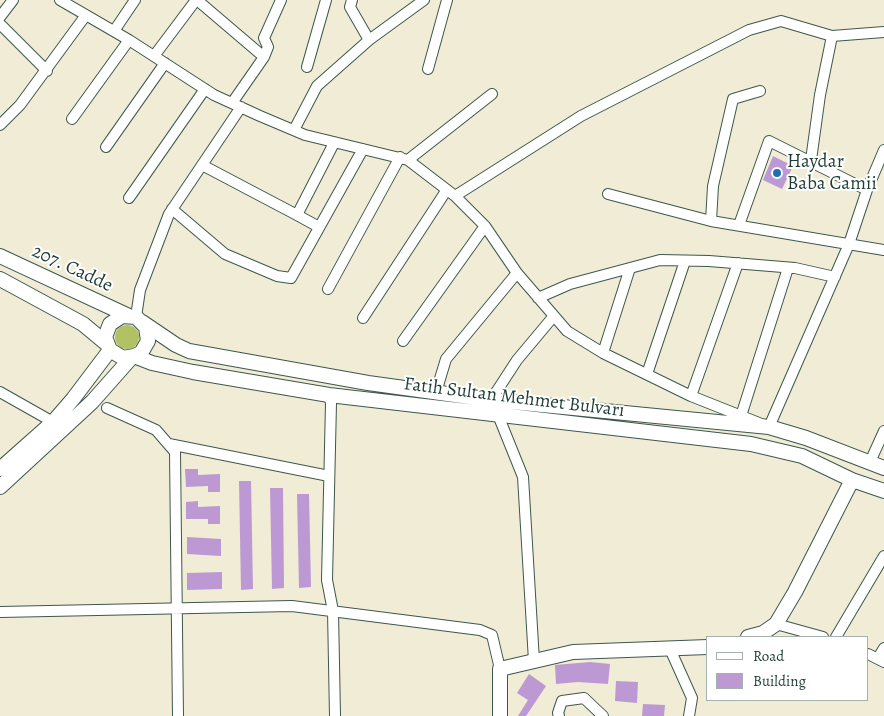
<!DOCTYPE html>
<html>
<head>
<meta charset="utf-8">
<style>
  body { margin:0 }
  #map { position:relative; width:884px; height:716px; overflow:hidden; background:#f0ecd5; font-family:Alegreya,serif }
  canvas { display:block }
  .legend { position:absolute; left:706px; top:636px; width:162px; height:65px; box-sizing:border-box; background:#fff; border:1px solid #a5b1ae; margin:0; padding:6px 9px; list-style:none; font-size:15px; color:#1f3d34 }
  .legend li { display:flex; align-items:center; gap:10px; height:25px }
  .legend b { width:25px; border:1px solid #a5b1ae }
</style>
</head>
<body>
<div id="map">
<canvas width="884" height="716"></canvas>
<ul class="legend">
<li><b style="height:6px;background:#fff"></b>Road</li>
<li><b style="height:14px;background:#bc99d2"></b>Building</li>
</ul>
</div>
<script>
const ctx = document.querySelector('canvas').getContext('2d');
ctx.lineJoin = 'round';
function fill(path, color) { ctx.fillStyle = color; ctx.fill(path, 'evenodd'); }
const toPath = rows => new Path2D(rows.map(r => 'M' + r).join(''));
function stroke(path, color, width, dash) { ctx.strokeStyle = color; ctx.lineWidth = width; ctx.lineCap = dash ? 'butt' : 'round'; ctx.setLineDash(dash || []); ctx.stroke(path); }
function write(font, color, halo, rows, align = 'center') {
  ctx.font = font + ' Alegreya,serif'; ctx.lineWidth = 4; ctx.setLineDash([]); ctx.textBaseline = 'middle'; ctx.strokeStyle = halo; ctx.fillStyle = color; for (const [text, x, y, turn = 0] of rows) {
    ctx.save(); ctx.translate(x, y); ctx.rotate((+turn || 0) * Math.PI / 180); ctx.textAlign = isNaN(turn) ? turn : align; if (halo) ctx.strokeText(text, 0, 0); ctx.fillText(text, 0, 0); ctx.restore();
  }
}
fill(toPath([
  '115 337a12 12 0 1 1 24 0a12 12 0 1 1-24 0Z'
]), '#b1c164');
fill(toPath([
  [773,156,793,166,782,189,763,180],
  [185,469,198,469,198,475,220,474,220,492,208,492,208,486,186,487],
  [239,481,251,481,253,589,241,590],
  [270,488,283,488,284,588,272,589],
  [297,494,309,494,311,587,299,588],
  [198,501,198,507,220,506,220,524,208,524,208,519,186,519,186,502],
  [187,537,221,539,221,556,187,554],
  [222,572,222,589,187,590,187,573],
  [590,662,610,664,608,684,578,682,556,684,555,665],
  [529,674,546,686,526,716,518,716,528,700,517,693],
  [616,681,638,682,637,703,615,701],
  [643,704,665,705,664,716,642,716]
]), '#bc99d2');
const street = toPath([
  [60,0,129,40,214,95,260,116,305,135,408,160,455,196,485,226,517,273,567,331,603,353,691,396,769,427,849,244,867,190,884,150],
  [197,0,264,57],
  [352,0,350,7,369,40],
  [0,17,13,0],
  [0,24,47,71],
  [114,31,135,0],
  [154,56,196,0],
  [307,67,326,0],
  [428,69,447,0],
  [232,103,264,57,268,47,264,38,281,0],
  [72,119,129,40],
  [0,125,20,105,86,15],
  [294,130,317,86,369,40,424,0],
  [106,147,165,63],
  [408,160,492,94],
  [811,160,820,95,832,36],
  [202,165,297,215],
  [608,194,711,221,884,250],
  [455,196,581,116,749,30,781,21,832,36,884,32],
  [129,198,205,89],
  [172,209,225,254,277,276,291,278,363,149],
  [711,221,713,186,733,99,760,91],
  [739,225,769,141,867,190],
  [319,227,297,215,334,143],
  [328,289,400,157],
  [538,298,570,284,660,260,709,261,795,268,835,277],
  [136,317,140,290,169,214,241,107],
  [363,318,446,191],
  [403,341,485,226],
  [603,353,630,268],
  [647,374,685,261],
  [0,392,53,422],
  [436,392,446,359,517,273],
  [329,395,331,403,327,580,333,611,335,716],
  [691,396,738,263],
  [491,400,517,360,553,317],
  [107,408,156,430,175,452,178,716],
  [498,415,523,477,534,661],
  [741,416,788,268],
  [169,444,329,476],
  [870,462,884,431],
  [0,612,292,606,480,630,492,635,500,669],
  [776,624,823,637],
  [836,637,884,556],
  [670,649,692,698,689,716],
  [868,654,884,662],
  [878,658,884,648],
  [559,716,558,713,562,701,584,698,603,716]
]);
const secondary = toPath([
  [0,256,129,316],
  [0,279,83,324,107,344],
  [142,322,176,345,189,351,368,383,491,400,769,427,806,438,884,468],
  [134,356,141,353,148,341,146,327,136,317,122,316,110,324,105,337,110,350,123,358,134,356,152,363,193,372,329,395,751,444,802,456,852,480,884,491],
  [0,469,53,422,73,399,110,350],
  [0,487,92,402,131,358],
  [748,637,763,633,776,624,795,592,852,480],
  [500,716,500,669,573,652,708,647]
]);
stroke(street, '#3e574c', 12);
stroke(secondary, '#3e574c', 16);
stroke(street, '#fff', 10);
stroke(secondary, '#fff', 14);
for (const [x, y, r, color] of [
  [777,173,5,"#1f6fb2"]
]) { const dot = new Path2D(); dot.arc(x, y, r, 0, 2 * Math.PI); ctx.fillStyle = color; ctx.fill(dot); stroke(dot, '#fff', 2); }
write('19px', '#1f3d34', '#fff', [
  ["Haydar",787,162],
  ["Baba Camii",787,184]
], 'left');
write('19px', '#1f3d34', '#fff', [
  ["207. Cadde",72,269,25],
  ["Fatih Sultan Mehmet Bulvarı",514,398,7]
]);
</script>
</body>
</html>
